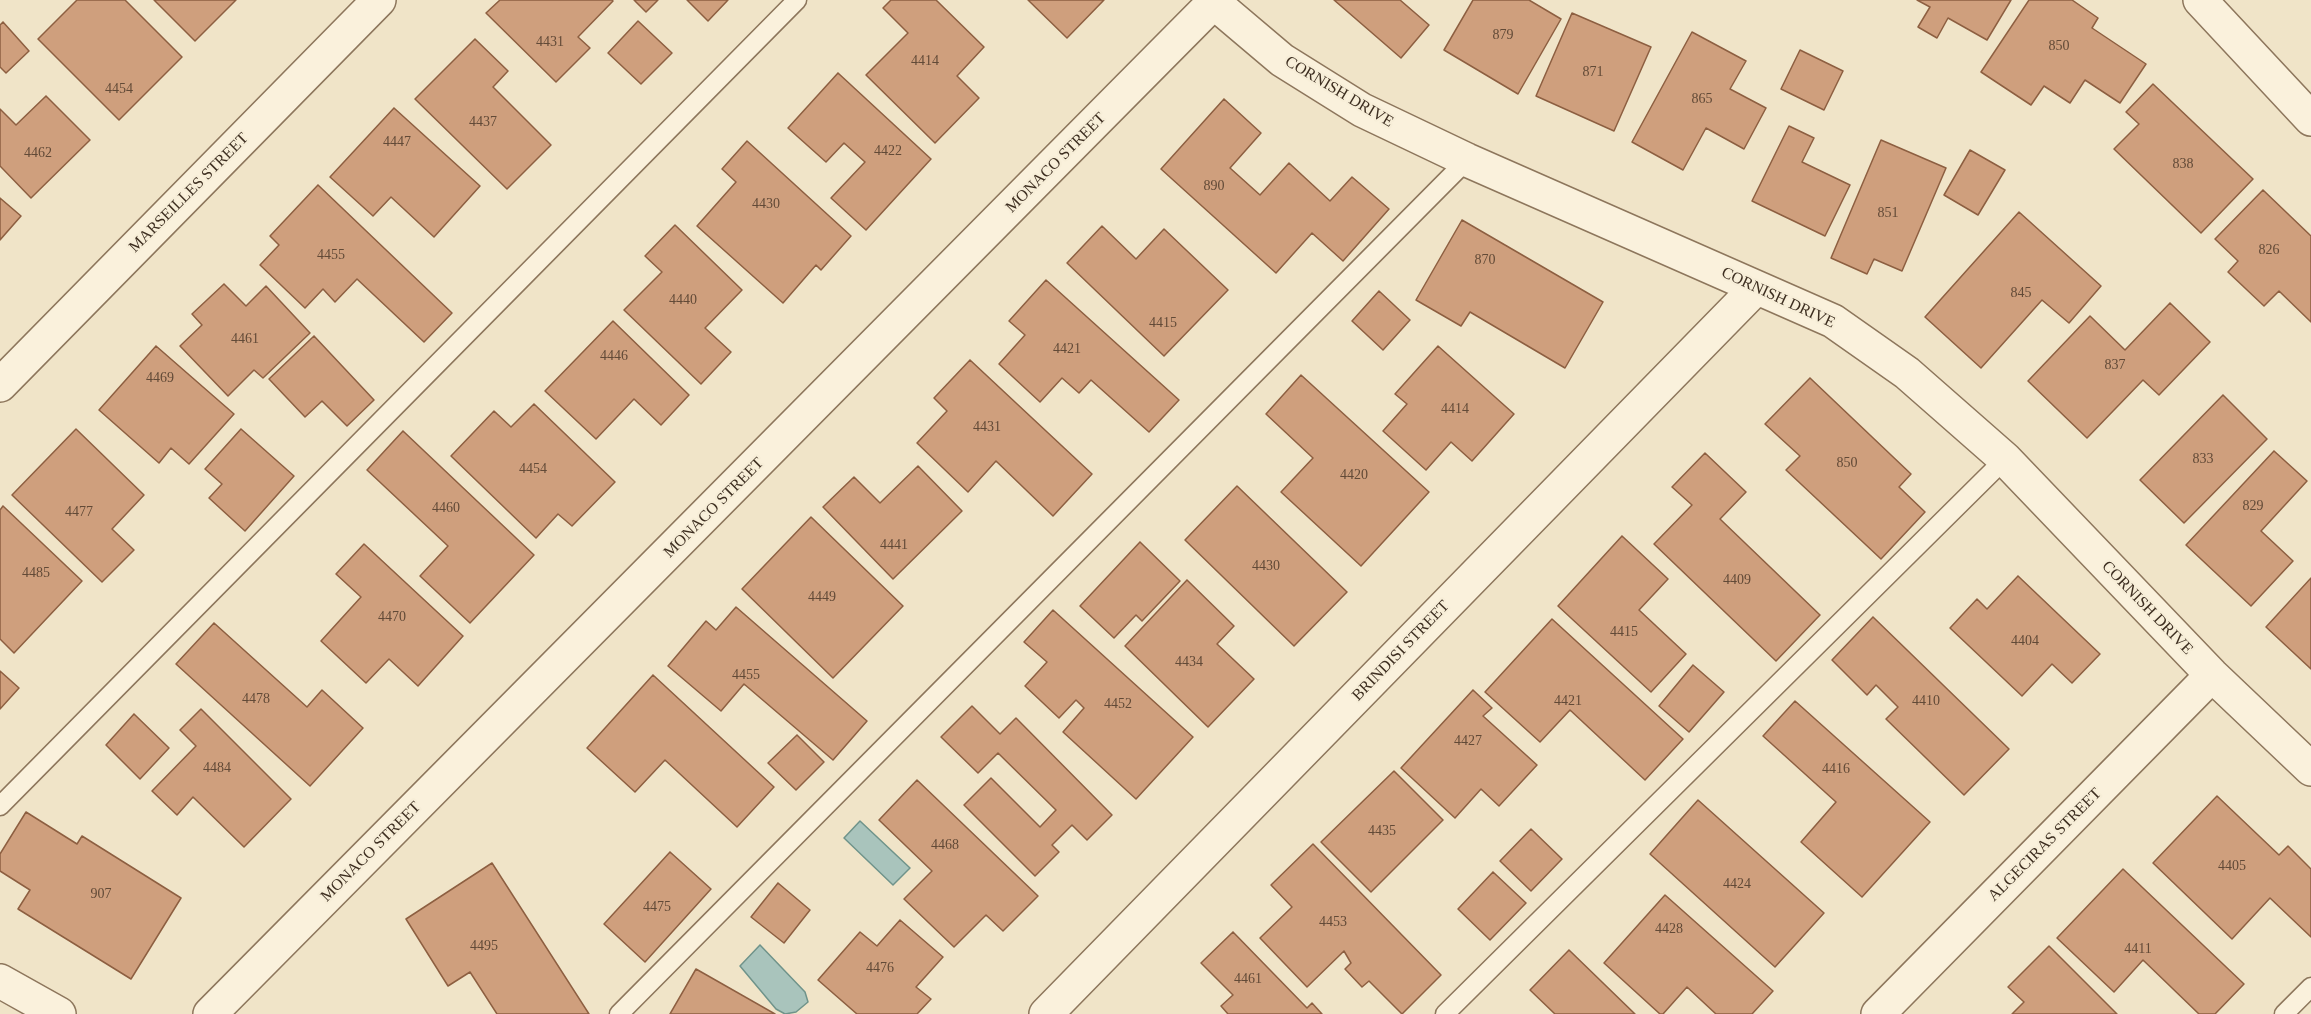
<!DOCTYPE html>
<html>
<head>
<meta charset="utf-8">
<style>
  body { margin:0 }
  canvas { display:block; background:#f0e4c8 }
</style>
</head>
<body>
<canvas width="2311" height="1014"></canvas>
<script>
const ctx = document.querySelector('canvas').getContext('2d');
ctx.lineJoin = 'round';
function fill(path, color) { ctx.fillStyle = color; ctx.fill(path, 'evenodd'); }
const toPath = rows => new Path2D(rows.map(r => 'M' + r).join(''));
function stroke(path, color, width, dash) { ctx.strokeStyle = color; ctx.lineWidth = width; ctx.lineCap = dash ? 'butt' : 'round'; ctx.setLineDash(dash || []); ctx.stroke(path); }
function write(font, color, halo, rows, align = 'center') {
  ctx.font = font + ' "Times New Roman",serif'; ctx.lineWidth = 4.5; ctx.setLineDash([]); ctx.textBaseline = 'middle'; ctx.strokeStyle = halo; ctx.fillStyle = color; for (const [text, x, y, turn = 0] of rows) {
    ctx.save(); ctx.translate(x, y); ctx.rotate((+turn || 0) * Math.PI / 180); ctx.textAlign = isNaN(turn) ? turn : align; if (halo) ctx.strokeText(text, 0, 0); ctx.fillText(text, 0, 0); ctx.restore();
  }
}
const water = toPath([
  [860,821,910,868,893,885,844,838,860,821],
  [760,945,805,992,808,1002,796,1012,785,1014,776,1009,740,966,760,945]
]);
fill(water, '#a9c4bc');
stroke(water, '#6f938a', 1.5);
const building = toPath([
  [77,0,125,0,182,57,119,120,38,39,77,0],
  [154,0,236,0,195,41,154,0],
  [500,0,612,0,613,1,578,37,590,48,556,82,486,13,500,0],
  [634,0,658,0,646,12,634,0],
  [687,0,728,0,708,21,687,0],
  [891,0,936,0,984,47,957,76,979,98,935,143,866,75,908,33,883,8,891,0],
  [1028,0,1104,0,1067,38,1028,0],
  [1334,0,1400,0,1429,25,1401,58,1334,0],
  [1473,0,1529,0,1561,19,1518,94,1444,50,1473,0],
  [1917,0,2011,0,1987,40,1948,18,1937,38,1918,27,1930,7,1917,0],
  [2029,0,2072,0,2098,18,2092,28,2146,64,2120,103,2085,80,2070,103,2044,86,2031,105,1981,72,2029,0],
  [1572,13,1651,47,1614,131,1536,96,1572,13],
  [638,21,672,53,641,84,608,53,638,21],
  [3,22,29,51,6,73,0,67,0,25,3,22],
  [1692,32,1746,61,1730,89,1766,108,1744,149,1706,128,1683,170,1632,142,1692,32],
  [475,39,508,71,493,87,551,145,507,189,415,99,475,39],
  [1800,50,1843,71,1824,110,1781,89,1800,50],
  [838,73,931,159,866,230,831,198,865,162,844,143,826,162,788,128,838,73],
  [2153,84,2253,179,2201,233,2114,149,2139,124,2126,112,2153,84],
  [46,96,90,140,31,198,0,166,0,109,16,125,46,96],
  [1224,99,1261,133,1230,168,1260,195,1289,163,1330,201,1352,177,1389,209,1343,261,1312,233,1276,273,1161,169,1224,99],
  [394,108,480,186,434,237,391,197,373,216,330,177,394,108],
  [1789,126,1814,138,1802,162,1850,185,1825,236,1752,201,1789,126],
  [1881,140,1946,168,1902,271,1874,259,1867,274,1831,258,1881,140],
  [747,141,851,236,821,270,816,265,783,303,697,226,736,182,722,169,747,141],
  [1970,150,2005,170,1978,215,1944,195,1970,150],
  [318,185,452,313,424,342,357,279,335,302,323,289,305,308,260,265,279,245,270,236,318,185],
  [2263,190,2311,236,2311,322,2279,291,2264,306,2228,272,2238,261,2215,239,2263,190],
  [0,198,21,216,0,240,0,198],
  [2019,212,2101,286,2069,323,2042,300,1981,368,1925,317,2019,212],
  [1462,220,1603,302,1565,368,1470,312,1461,326,1416,300,1462,220],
  [675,225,742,290,705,328,731,352,701,384,624,310,662,272,645,256,675,225],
  [1102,226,1136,259,1164,229,1228,290,1164,356,1067,263,1102,226],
  [1046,280,1179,400,1149,432,1091,380,1079,393,1062,378,1040,402,999,364,1025,335,1009,321,1046,280],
  [224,284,246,306,266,286,310,333,263,378,254,370,228,396,180,346,202,325,192,314,224,284],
  [1379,291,1410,320,1383,350,1352,321,1379,291],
  [2170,303,2210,342,2159,395,2143,380,2087,438,2028,381,2090,316,2125,350,2170,303],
  [613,321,689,395,661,425,634,399,596,439,545,391,613,321],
  [314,336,374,400,347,426,322,401,305,417,269,379,314,336],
  [156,346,234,414,189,464,171,448,159,463,99,410,156,346],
  [1438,346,1514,414,1472,461,1451,442,1426,470,1383,431,1407,404,1395,394,1438,346],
  [970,360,1092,474,1053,516,996,461,968,492,917,443,947,411,934,398,970,360],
  [1301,375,1429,492,1361,566,1281,492,1313,458,1266,414,1301,375],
  [1810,378,1911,474,1899,487,1925,512,1881,559,1786,470,1800,456,1765,424,1810,378],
  [2223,395,2267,439,2184,523,2140,480,2223,395],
  [534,404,615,482,572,526,558,514,536,538,451,456,494,411,511,427,534,404],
  [76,429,144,495,112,529,134,550,102,582,12,495,76,429],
  [241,429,294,476,245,531,209,498,222,484,205,469,241,429],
  [403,431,534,555,470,623,420,576,448,546,367,470,403,431],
  [2274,451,2307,481,2261,531,2293,561,2251,606,2186,545,2274,451],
  [1705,453,1746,492,1720,519,1820,615,1776,661,1654,544,1692,505,1672,487,1705,453],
  [918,466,962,511,893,579,823,507,854,477,880,503,918,466],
  [1237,486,1347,592,1294,646,1185,540,1237,486],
  [3,506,82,581,14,653,0,639,0,510,3,506],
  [811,517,903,606,833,678,742,589,811,517],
  [1622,536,1668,579,1639,610,1686,654,1651,692,1558,606,1622,536],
  [1140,542,1180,581,1142,621,1136,615,1114,638,1080,606,1140,542],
  [364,544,463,636,418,686,389,659,366,683,321,641,361,597,336,574,364,544],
  [2018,576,2100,654,2072,683,2052,664,2022,696,1950,628,1977,599,1987,609,2018,576],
  [2311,578,2311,669,2266,627,2311,578],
  [1187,580,1234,626,1217,644,1254,679,1208,727,1125,646,1187,580],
  [736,607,867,721,833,760,744,684,721,711,668,666,706,621,716,630,736,607],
  [1053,610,1193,737,1136,799,1063,732,1084,708,1076,700,1059,718,1025,686,1047,662,1024,642,1053,610],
  [1873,617,2009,749,1964,795,1886,719,1898,707,1876,685,1867,695,1832,660,1873,617],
  [1552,619,1683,739,1645,780,1570,710,1540,742,1485,692,1552,619],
  [214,623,307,707,322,690,363,728,310,786,176,664,214,623],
  [1693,665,1724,692,1689,732,1659,706,1693,665],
  [0,671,19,688,0,709,0,671],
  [653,675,774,787,737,827,665,760,635,792,587,748,653,675],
  [1473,690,1492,708,1483,716,1537,765,1499,806,1481,789,1455,818,1401,768,1473,690],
  [1795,701,1930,822,1862,897,1801,842,1836,802,1763,736,1795,701],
  [972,706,1000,734,1016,718,1112,815,1087,840,1072,825,1052,845,1059,852,1035,876,964,805,991,778,1040,827,1056,810,998,753,978,773,941,737,972,706],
  [201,709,291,799,244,847,193,797,177,815,152,791,196,746,180,730,201,709],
  [134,714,169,748,140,779,106,745,134,714],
  [797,735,824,762,796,790,768,763,797,735],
  [1394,771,1443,820,1371,892,1321,842,1394,771],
  [917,780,1038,896,1003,931,986,915,954,947,904,899,932,871,879,820,917,780],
  [2217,796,2279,855,2288,846,2311,869,2311,937,2270,898,2232,939,2153,863,2217,796],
  [1698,800,1824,913,1775,967,1650,854,1698,800],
  [26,812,77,844,82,836,181,898,131,979,18,909,30,890,0,871,0,854,26,812],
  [1531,829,1562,859,1531,891,1500,861,1531,829],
  [1313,844,1441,975,1402,1014,1369,981,1362,987,1345,969,1351,963,1344,951,1307,987,1260,938,1292,907,1271,885,1313,844],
  [670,852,711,889,645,962,604,924,670,852],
  [492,863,589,1014,497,1014,470,972,448,986,406,919,492,863],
  [2123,869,2244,984,2215,1014,2199,1014,2143,960,2114,992,2057,938,2123,869],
  [1493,872,1526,903,1490,940,1458,909,1493,872],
  [778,883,810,910,784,943,751,917,778,883],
  [1665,895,1773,991,1752,1014,1716,1014,1687,987,1663,1014,1660,1014,1604,963,1665,895],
  [900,920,943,957,916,987,931,999,917,1014,857,1014,818,980,860,932,877,946,900,920],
  [1233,932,1307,1008,1312,1003,1322,1014,1228,1014,1221,1006,1233,995,1201,963,1233,932],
  [2049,946,2117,1014,2012,1014,2024,1002,2008,987,2049,946],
  [1569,950,1635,1014,1555,1014,1530,990,1569,950],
  [696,969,775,1014,670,1014,696,969]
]);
fill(building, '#cf9f7d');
stroke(building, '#8d5f41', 1.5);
const service = toPath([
  [0,806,797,0],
  [619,1014,1467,160],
  [1445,1014,2005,459],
  [2284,1014,2311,987]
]);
const minor = toPath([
  [1211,0,1282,60,1362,110,1467,160,1833,321,1907,373,2005,459,2212,675,2311,769],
  [2200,0,2311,119],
  [0,385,379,0],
  [210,1014,1216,0],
  [1046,1014,1756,288],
  [1878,1014,2212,675]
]);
const tertiary = toPath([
  [0,981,59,1014]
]);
stroke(service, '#8d765c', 21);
stroke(minor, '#8d765c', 36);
stroke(tertiary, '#8d765c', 36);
stroke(service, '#faf1dc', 18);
stroke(minor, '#faf1dc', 33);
stroke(tertiary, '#faf1dc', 33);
write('14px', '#624a37', null, [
  ["879",1503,35],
  ["4431",550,42],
  ["850",2059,46],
  ["4414",925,61],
  ["871",1593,72],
  ["4454",119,89],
  ["865",1702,99],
  ["4437",483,122],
  ["4447",397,142],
  ["4422",888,151],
  ["4462",38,153],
  ["838",2183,164],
  ["890",1214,186],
  ["4430",766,204],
  ["851",1888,213],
  ["826",2269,250],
  ["4455",331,255],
  ["870",1485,260],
  ["845",2021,293],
  ["4440",683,300],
  ["4415",1163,323],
  ["4461",245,339],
  ["4421",1067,349],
  ["4446",614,356],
  ["837",2115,365],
  ["4469",160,378],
  ["4414",1455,409],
  ["4431",987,427],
  ["833",2203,459],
  ["850",1847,463],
  ["4454",533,469],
  ["4420",1354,475],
  ["829",2253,506],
  ["4460",446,508],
  ["4477",79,512],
  ["4441",894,545],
  ["4430",1266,566],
  ["4485",36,573],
  ["4409",1737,580],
  ["4449",822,597],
  ["4470",392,617],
  ["4415",1624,632],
  ["4404",2025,641],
  ["4434",1189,662],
  ["4455",746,675],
  ["4478",256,699],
  ["4421",1568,701],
  ["4410",1926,701],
  ["4452",1118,704],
  ["4427",1468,741],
  ["4484",217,768],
  ["4416",1836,769],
  ["4435",1382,831],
  ["4468",945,845],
  ["4405",2232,866],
  ["4424",1737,884],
  ["907",101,894],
  ["4475",657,907],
  ["4453",1333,922],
  ["4428",1669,929],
  ["4495",484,946],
  ["4411",2138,949],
  ["4476",880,968],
  ["4461",1248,979]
]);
write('16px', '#3d2e20', '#f7eed8', [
  ["CORNISH DRIVE",1339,92,31],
  ["MONACO STREET",1056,163,-45],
  ["MARSEILLES STREET",189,193,-45],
  ["CORNISH DRIVE",1778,298,25],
  ["MONACO STREET",714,508,-45],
  ["CORNISH DRIVE",2147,608,46],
  ["BRINDISI STREET",1401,651,-46],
  ["ALGECIRAS STREET",2045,845,-45],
  ["MONACO STREET",371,852,-45]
]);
</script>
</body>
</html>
